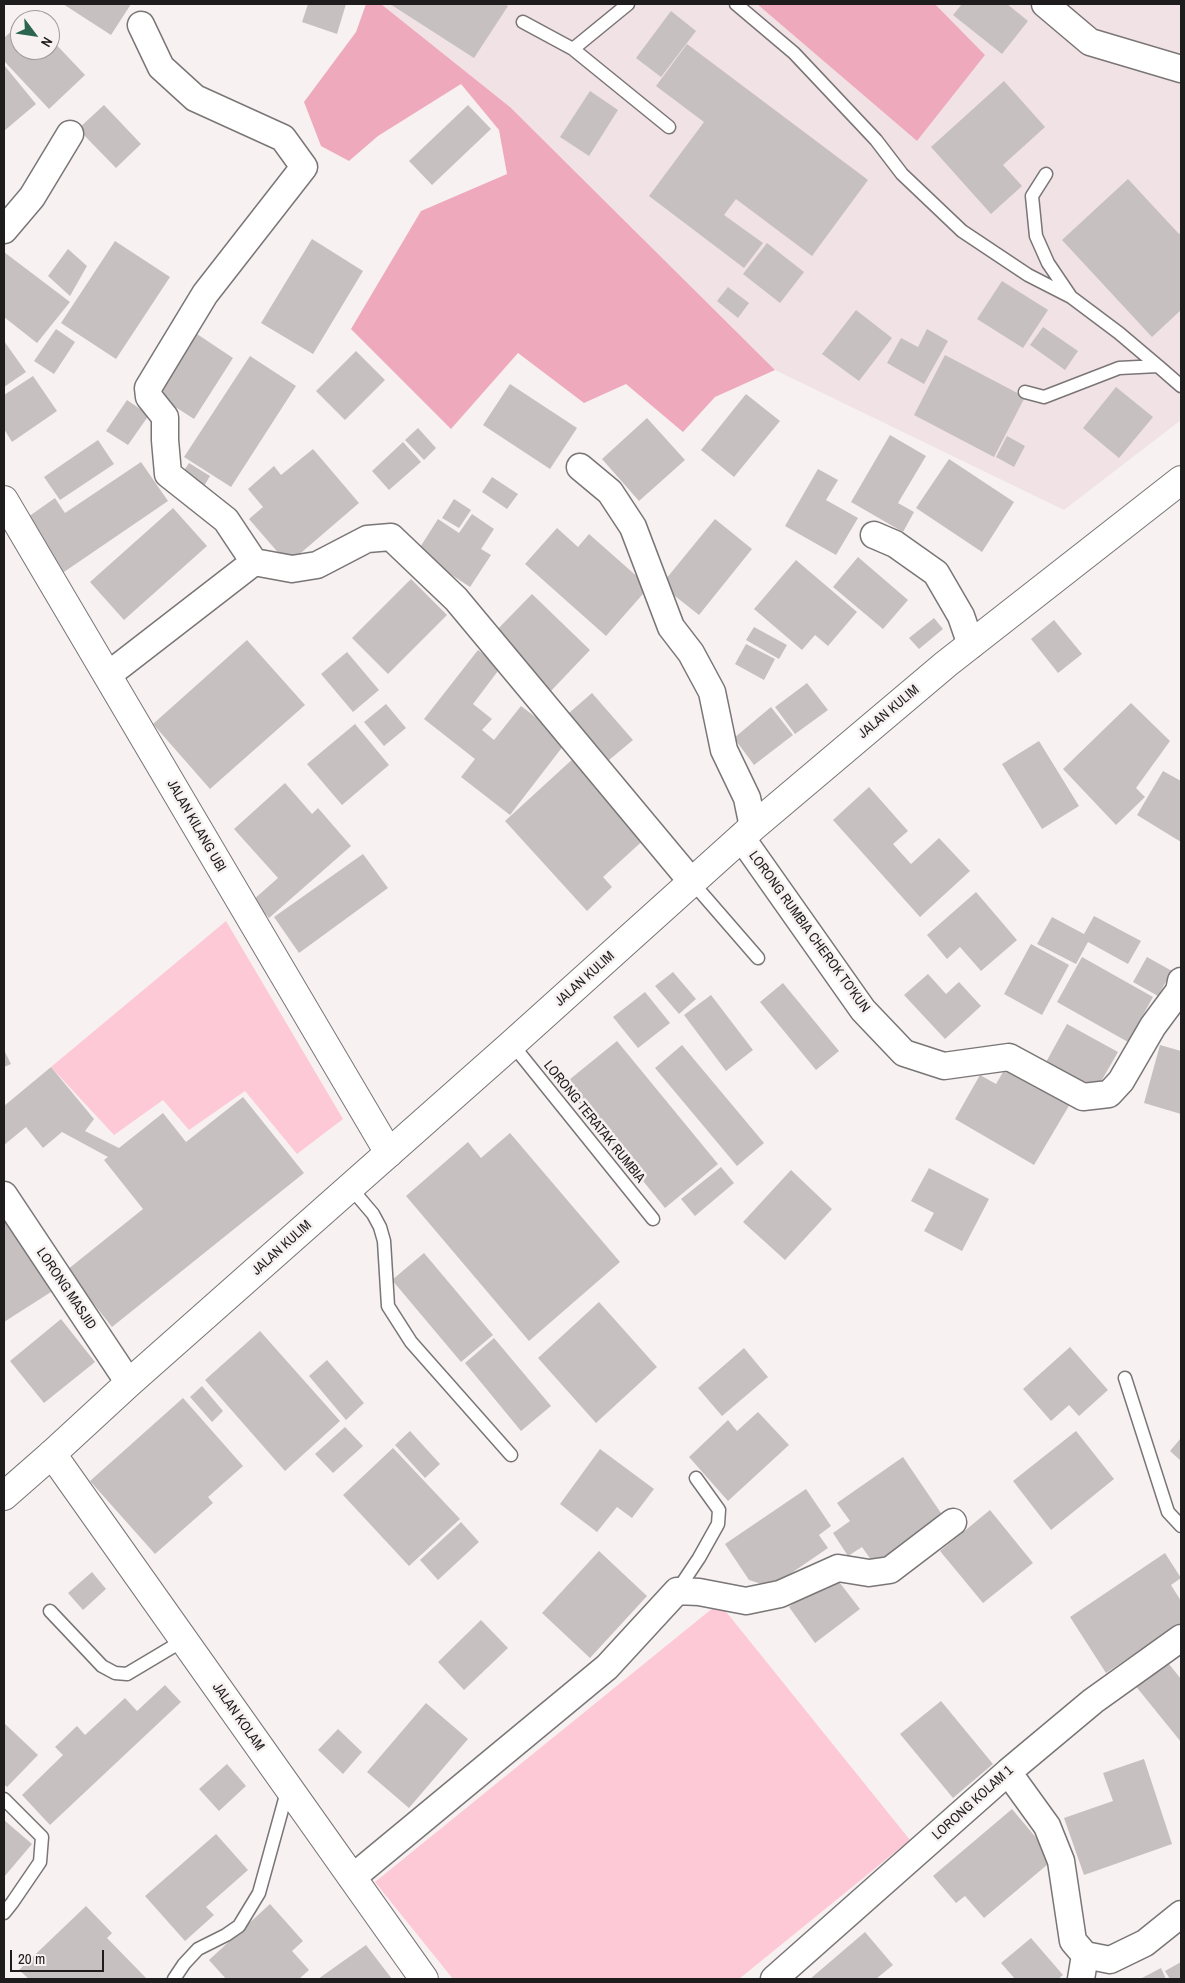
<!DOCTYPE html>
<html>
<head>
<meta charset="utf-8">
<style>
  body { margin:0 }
  #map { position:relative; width:1185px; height:1983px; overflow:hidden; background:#f7f1f2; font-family:"Archivo Narrow",sans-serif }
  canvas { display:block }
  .frame { position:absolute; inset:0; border:5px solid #1e1c1c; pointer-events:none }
  .north { position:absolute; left:10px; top:10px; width:50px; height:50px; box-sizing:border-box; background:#f7f1f2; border:1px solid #a09c9c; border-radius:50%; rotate:121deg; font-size:14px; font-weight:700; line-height:20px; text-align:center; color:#1e1c1c }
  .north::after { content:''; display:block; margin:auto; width:18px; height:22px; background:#2c654e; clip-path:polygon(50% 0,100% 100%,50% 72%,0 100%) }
  .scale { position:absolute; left:10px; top:1950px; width:94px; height:22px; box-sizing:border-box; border:2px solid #1e1c1c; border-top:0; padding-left:6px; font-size:15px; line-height:18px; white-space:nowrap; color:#1e1c1c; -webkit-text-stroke:4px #f7f1f2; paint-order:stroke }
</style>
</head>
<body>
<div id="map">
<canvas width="1185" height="1983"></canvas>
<div class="frame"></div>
<div class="north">N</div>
<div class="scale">20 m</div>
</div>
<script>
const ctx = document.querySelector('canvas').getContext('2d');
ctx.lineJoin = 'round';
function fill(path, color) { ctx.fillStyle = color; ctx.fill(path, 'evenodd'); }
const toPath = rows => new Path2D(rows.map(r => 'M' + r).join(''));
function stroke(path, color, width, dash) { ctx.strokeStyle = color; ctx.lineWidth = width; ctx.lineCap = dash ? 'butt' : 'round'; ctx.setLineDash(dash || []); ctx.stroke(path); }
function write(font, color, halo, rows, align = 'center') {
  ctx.font = font + ' "Archivo Narrow",sans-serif'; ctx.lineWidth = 5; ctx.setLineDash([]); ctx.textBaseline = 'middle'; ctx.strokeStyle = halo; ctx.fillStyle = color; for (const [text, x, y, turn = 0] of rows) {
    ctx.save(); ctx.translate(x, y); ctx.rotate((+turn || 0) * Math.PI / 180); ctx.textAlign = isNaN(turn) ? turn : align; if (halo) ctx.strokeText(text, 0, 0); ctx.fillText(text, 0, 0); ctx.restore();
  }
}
fill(toPath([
  [381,4,757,4,917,141,985,55,935,4,1181,4,1181,420,1064,510,775,370,510,107]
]), '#f1e2e5');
fill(toPath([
  [226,921,343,1119,297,1154,245,1091,189,1130,163,1100,114,1135,51,1067],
  [719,1603,910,1840,739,1979,453,1979,375,1882]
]), '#fec9d6');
fill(toPath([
  [366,4,381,4,510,107,775,370,715,397,683,432,626,384,584,403,518,353,451,429,351,329,421,211,507,174,499,130,461,84,378,136,349,161,321,146,304,102,356,32],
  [757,4,935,4,985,55,917,141]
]), '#eeaabc');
fill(toPath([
  [63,4,131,4,111,35],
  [308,4,346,4,337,34,302,22],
  [390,4,504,4,508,6,474,58],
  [962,4,1007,4,1028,21,1002,54,953,15],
  [671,11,696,31,661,77,636,58],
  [20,23,20,50,50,50,50,38,85,75,49,109,4,61,4,38],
  [687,44,868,180,812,256,736,199,724,215,763,243,744,268,649,196,704,122,656,86],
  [4,65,36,104,4,131],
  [1004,81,1045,127,1003,165,1022,186,991,214,931,147],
  [590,91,618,110,589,156,560,137],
  [104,105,141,144,116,168,78,129],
  [468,105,491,129,432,185,409,161],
  [1128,179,1179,234,1181,232,1181,310,1152,337,1062,240],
  [312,239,363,271,313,354,261,323],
  [115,241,170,277,116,359,61,323],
  [767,243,804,272,780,303,743,274],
  [68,249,87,266,70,296,48,276],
  [4,252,70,302,37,343,4,317],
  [1002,281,1048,310,1023,348,977,319],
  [728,287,749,303,738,318,717,301],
  [856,310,892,338,859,381,822,354],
  [1043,327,1078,351,1065,370,1030,345],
  [56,329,75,342,54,374,34,361],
  [927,329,948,341,924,384,887,363,901,338,918,347],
  [191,330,233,358,194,419,152,392],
  [4,341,26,372,4,387],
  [356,351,385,380,345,420,316,391],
  [945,355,1025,397,994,457,914,415],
  [250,356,296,386,231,487,184,457],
  [33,376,57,411,12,442,4,429,4,395],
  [510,384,577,428,550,469,483,425],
  [1116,387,1153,417,1119,458,1083,428],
  [746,394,780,421,734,477,701,450],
  [127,400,149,415,128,445,106,431],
  [647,418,685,460,639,501,602,459],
  [418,428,436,448,424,460,405,440],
  [890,435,926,456,898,503,914,512,903,532,851,502],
  [1007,436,1025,446,1014,467,996,457],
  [98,440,114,464,60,500,44,477],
  [403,442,421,462,389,490,372,471],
  [313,449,359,503,288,564,249,519,263,507,248,489,274,466,281,475],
  [949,459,1014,502,982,552,916,508],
  [141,462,168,501,61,574,28,517,55,498,65,513],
  [189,463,210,476,203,488,181,475],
  [818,469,838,480,826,500,858,518,836,555,785,526],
  [492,477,518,494,507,509,482,492],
  [454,499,471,510,459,528,442,518],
  [173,508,207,546,124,620,90,582],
  [472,514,494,529,481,549,491,555,470,587,417,552,438,519,459,533],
  [715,519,752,549,699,615,661,585],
  [557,528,578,547,589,534,649,587,606,636,525,564],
  [858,557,908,600,883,629,833,587],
  [796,560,857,612,828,646,815,635,802,650,754,609],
  [411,579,447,615,388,674,352,638],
  [532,594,590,650,549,693,491,636],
  [934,618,943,629,919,649,909,638],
  [1054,620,1082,654,1058,673,1031,639],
  [754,627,787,645,779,659,746,640],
  [247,640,305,705,210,789,153,724],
  [746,644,775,659,764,680,735,664],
  [478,650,501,667,473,704,492,719,482,730,494,740,521,706,567,741,510,815,461,777,475,759,424,719],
  [347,652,379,690,353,712,321,674],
  [807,683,828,710,795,734,775,707],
  [592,693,633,740,609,760,569,713],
  [1131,703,1170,741,1136,788,1145,797,1116,825,1063,769],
  [386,704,406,728,384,746,364,722],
  [771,707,793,735,754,765,734,738],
  [355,724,389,765,342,805,307,764],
  [1039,741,1079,806,1042,829,1002,764],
  [576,756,648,836,603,877,612,887,587,911,505,821],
  [1163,771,1181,781,1181,842,1137,815],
  [285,783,312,814,318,808,351,846,269,918,253,900,278,878,234,829],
  [869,787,908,831,893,844,911,864,939,838,970,871,920,917,833,820],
  [363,854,388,888,299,953,274,917],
  [976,892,1017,940,981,971,960,947,947,959,927,935],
  [1094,916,1141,941,1128,964,1088,942,1076,964,1037,944,1052,917,1084,934],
  [1031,944,1069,965,1042,1015,1004,994],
  [1082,957,1153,997,1128,1042,1057,1002],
  [1147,957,1172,971,1158,996,1133,982],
  [673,972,696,999,679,1014,655,986],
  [928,974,946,994,959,982,981,1006,945,1039,904,995],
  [783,983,839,1051,816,1070,760,1002],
  [645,992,670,1023,638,1048,613,1017],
  [711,995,753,1050,726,1071,684,1015],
  [1067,1024,1118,1052,1095,1092,1045,1064],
  [617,1041,718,1164,665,1208,564,1084],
  [682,1045,764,1143,737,1166,655,1068],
  [1160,1045,1181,1051,1181,1114,1144,1103],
  [4,1050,11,1064,4,1067],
  [51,1067,94,1119,85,1131,119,1148,163,1113,186,1142,243,1097,304,1173,112,1327,67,1270,143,1209,104,1160,108,1157,62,1132,43,1148,26,1127,4,1145,4,1106],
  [1006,1067,1070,1104,1034,1165,955,1119,980,1075,996,1084],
  [510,1133,620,1262,529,1341,406,1196,468,1142,481,1158],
  [721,1167,734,1183,695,1216,681,1199],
  [929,1168,989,1199,962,1251,924,1231,934,1213,911,1201],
  [791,1170,832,1209,785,1260,743,1222],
  [6,1218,51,1292,4,1322,4,1219],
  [424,1253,493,1335,461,1362,392,1280],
  [599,1302,657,1367,596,1423,538,1358],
  [61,1319,95,1362,44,1403,10,1361],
  [260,1331,340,1421,285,1471,205,1380],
  [494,1338,551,1406,521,1431,465,1363],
  [1070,1347,1108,1390,1079,1416,1069,1405,1051,1421,1023,1389],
  [744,1348,768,1377,722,1416,698,1388],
  [327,1360,364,1403,346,1420,309,1376],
  [202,1386,223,1411,212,1422,190,1397],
  [183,1398,243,1466,208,1497,213,1503,155,1554,90,1481],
  [758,1412,789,1445,728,1501,689,1457,728,1420,737,1431],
  [345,1427,363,1446,333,1473,315,1454],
  [410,1431,440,1464,425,1478,395,1445],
  [1076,1431,1114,1479,1051,1530,1013,1481],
  [1181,1438,1181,1461,1170,1451],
  [393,1448,460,1519,409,1566,343,1495],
  [600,1449,654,1489,632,1518,617,1507,597,1532,560,1504],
  [903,1457,945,1519,876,1567,862,1547,848,1556,833,1533,850,1521,837,1503],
  [806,1489,831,1526,819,1535,828,1548,771,1587,749,1580,725,1544],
  [990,1510,1033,1563,983,1603,940,1551],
  [461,1522,479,1542,438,1580,420,1560],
  [599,1551,647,1596,590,1658,542,1613],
  [1165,1553,1181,1578,1171,1585,1181,1601,1181,1623,1106,1673,1070,1617],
  [92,1572,106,1589,83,1610,68,1593],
  [833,1574,860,1609,815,1643,789,1607],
  [481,1620,508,1648,464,1690,438,1662],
  [1165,1659,1181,1679,1181,1742,1134,1684],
  [165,1685,181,1702,50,1825,22,1795,63,1755,55,1747,77,1726,85,1735,125,1698,137,1711],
  [941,1701,993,1764,953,1798,900,1734],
  [426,1703,468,1739,409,1808,367,1772],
  [4,1723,38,1755,7,1787,4,1784],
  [338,1729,362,1752,343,1774,318,1750],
  [1144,1759,1172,1844,1084,1875,1064,1818,1113,1801,1103,1773],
  [227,1764,246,1786,219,1811,199,1789],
  [1012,1809,1054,1859,984,1918,965,1896,956,1903,933,1876],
  [4,1820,32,1844,4,1877],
  [216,1834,248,1870,206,1907,214,1915,185,1941,145,1896],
  [270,1904,303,1941,292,1951,309,1970,299,1979,226,1979,209,1960],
  [86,1906,112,1933,107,1938,147,1979,29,1979,19,1970],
  [865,1932,893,1965,876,1979,810,1979],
  [1031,1938,1063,1975,1058,1979,1015,1979,1001,1963],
  [366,1945,392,1979,318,1979],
  [1181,1962,1181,1979,1170,1979,1165,1971],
  [1161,1968,1166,1979,1140,1979]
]), '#c6c0c1');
const service = toPath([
  [628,4,573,49,669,127],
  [736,4,794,53,876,140,902,174,962,231,1028,275,1071,297],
  [523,22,573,49],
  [1046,174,1032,196,1036,236,1048,263,1071,297,1119,333,1158,366],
  [1025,392,1044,397,1119,368,1158,366,1181,386],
  [692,882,758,958],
  [512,1044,653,1219],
  [350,1187,373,1214,380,1227,384,1241,388,1306,411,1342,511,1455],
  [1125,1378,1168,1512,1181,1526],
  [677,1591,699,1558,718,1524,719,1510,696,1478],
  [50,1611,102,1666,115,1673,127,1674,184,1640],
  [4,1799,42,1837,40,1862,12,1903,4,1913],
  [174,1979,184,1964,198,1949,226,1935,239,1926,259,1893,288,1788]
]);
const minor = toPath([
  [1045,4,1090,42,1181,69],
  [141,25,161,67,195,98,283,138,304,167,205,294,148,388,149,397,165,417,165,440,168,474,226,520,254,562],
  [4,230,32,197,70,134],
  [580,467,610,492,633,527,671,627,691,653,712,692,724,750,747,798,753,827],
  [874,535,895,544,936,573,961,616,971,645],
  [108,675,254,562,292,569,317,565,367,539,391,537,456,599,692,882],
  [741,837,863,1010,904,1053,944,1066,1009,1057,1083,1097,1109,1094,1121,1081,1153,1026,1179,991,1181,981],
  [4,1195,129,1383],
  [1008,1772,1047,1826,1061,1861,1073,1941,1085,1955,1110,1960,1145,1943,1181,1914],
  [352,1878,607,1667,677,1591,699,1592,746,1601,780,1594,838,1568,869,1573,890,1570,953,1522],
  [774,1979,1008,1772,1093,1701,1181,1638],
  [1081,1979,1085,1955]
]);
const tertiary = toPath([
  [4,500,389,1153],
  [52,1454,424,1979]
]);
const primary = toPath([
  [4,1496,52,1454,129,1383,512,1044,753,827,946,664,1181,480]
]);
stroke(service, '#7a7576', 15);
stroke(minor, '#7a7576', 29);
stroke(tertiary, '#7a7576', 30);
stroke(primary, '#7a7576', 30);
stroke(service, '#fff', 12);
stroke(minor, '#fff', 26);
stroke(tertiary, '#fff', 28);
stroke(primary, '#fff', 28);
write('14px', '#1e1c1c', '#f7f1f2', [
  ["JALAN KULIM",889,712,-40],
  ["JALAN KILANG UBI",196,826,60],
  ["LORONG RUMBIA CHEROK TO'KUN",809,932,54],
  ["JALAN KULIM",585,979,-42],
  ["LORONG TERATAK RUMBIA",594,1122,51],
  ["JALAN KULIM",282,1248,-42],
  ["LORONG MASJID",66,1289,56],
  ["JALAN KOLAM",238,1717,55],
  ["LORONG KOLAM 1",973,1803,-42]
]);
</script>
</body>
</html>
